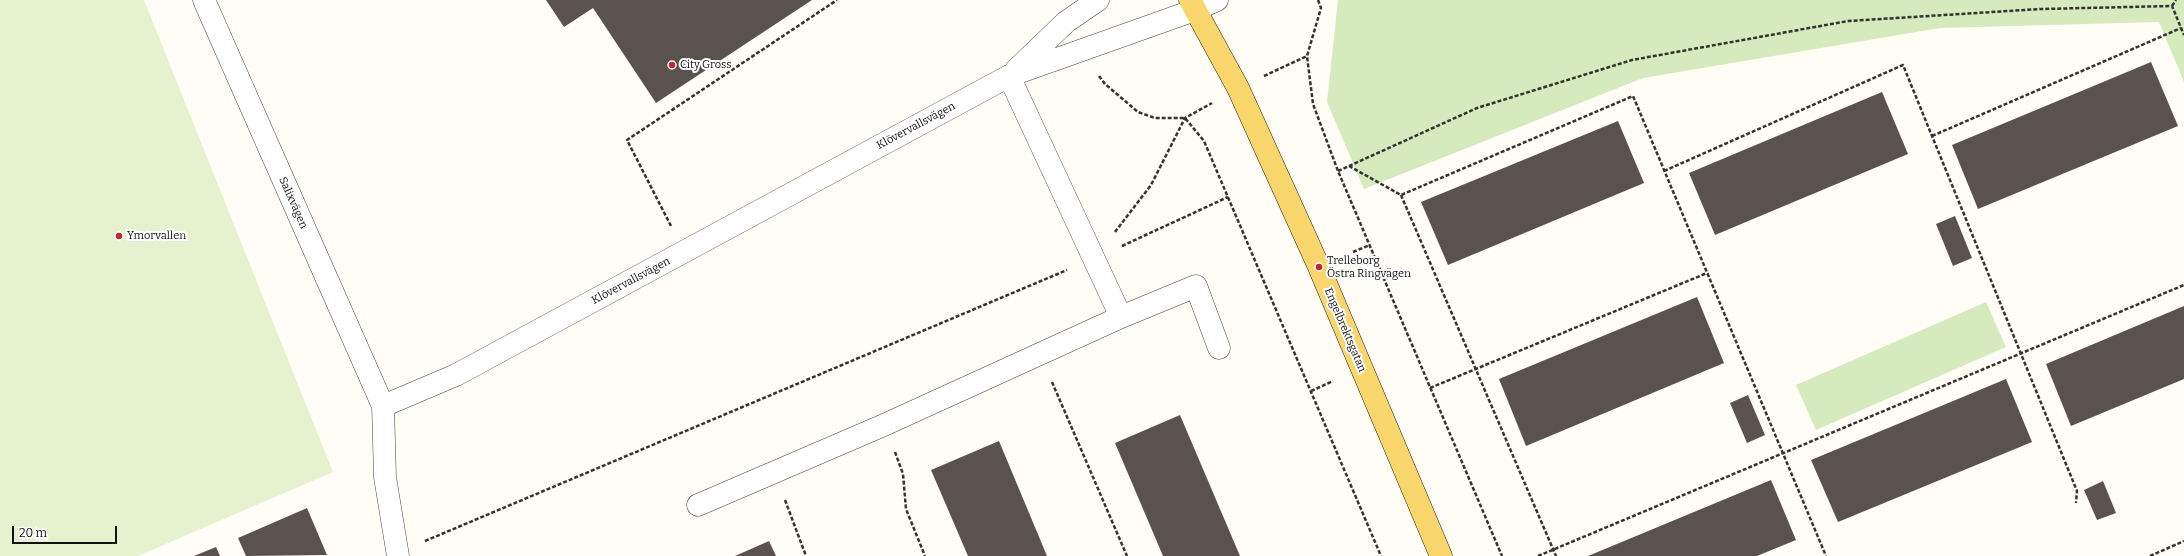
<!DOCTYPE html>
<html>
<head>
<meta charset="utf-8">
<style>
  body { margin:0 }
  #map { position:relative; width:2184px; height:556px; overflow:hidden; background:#fffdf5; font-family:Bitter,serif }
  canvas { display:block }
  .scale { position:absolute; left:12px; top:526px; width:105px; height:18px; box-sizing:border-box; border:2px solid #111; border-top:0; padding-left:5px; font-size:12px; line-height:14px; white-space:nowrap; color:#111; -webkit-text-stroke:3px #fff; paint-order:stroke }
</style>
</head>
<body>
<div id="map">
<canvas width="2184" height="556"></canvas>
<div class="scale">20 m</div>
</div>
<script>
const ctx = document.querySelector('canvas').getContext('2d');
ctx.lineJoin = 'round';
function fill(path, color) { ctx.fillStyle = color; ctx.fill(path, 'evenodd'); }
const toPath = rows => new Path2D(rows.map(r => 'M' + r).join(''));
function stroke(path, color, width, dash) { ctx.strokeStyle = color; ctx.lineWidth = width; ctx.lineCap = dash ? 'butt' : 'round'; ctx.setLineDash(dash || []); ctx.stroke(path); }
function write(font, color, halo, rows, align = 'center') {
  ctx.font = font + ' Bitter,serif'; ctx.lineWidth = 4; ctx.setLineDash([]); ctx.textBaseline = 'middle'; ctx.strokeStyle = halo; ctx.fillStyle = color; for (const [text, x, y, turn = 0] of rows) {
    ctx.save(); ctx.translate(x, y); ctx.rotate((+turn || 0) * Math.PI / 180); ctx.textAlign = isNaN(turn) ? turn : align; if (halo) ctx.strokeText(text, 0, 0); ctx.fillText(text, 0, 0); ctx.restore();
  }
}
fill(toPath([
  [1338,0,2184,0,2184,82,2159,22,1940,28,1643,78,1364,189,1327,102],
  [1986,302,2006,347,1816,430,1796,385]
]), '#d5ebbd');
fill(toPath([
  [0,0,144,0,333,472,138,556,0,556]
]), '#e6f2cf');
fill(toPath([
  [546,0,812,0,656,103,593,8,564,27],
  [2151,62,2178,126,1978,209,1952,145],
  [1882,92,1908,154,1715,235,1689,173],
  [1618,121,1644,183,1448,265,1421,202],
  [1955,216,1972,258,1953,266,1936,224],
  [1697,297,1724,363,1526,446,1499,379],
  [2184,306,2184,379,2071,426,2046,364],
  [2006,379,2032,442,1838,522,1811,460],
  [1748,395,1765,435,1747,443,1730,403],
  [1180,415,1240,556,1163,556,1115,443],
  [999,441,1047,556,968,556,931,470],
  [1771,480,1796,540,1757,556,1588,556],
  [2103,481,2116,513,2097,520,2084,490],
  [307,508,327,555,246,556,238,538],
  [769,541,776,556,735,556],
  [216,547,220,556,194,556]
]), '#5a524d');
const minor = toPath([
  [204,0,383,406],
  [1016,70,1066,22,1098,0],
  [1121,317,1196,286,1219,348],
  [698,505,884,425,1121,317,1009,76],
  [398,556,385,477,383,406,456,375,1009,76,1195,10,1217,0]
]);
const major = toPath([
  [1190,0,1238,88,1319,267,1441,556]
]);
stroke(minor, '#444', 23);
stroke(major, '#222', 23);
stroke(toPath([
  [1318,0,1321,8,1307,56,1313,104,1338,171,1502,556],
  [2172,6,2176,0],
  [1099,76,1105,84,1138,112,1155,118,1185,118,1204,141,1381,556],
  [1264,76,1307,56],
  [1932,136,2181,28],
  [1349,166,1401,195,1633,96,1826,556],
  [1338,171,1477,108,1632,60,1848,21,2041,9,2172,6,2184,35],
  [1664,171,1903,65,2077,491,2076,503],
  [1401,195,1556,556],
  [671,226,627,140,837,0],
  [1115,232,1151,185,1185,118,1212,103],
  [1122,246,1228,197],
  [1353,252,1370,245],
  [1052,382,1127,556],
  [1430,388,1707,273],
  [1311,391,1333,381],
  [895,452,903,474,906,509,925,556],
  [785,500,806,556],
  [425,541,1067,270],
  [1538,556,2184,285],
  [2150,556,2184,541]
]), '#333', 2.5, [4, 2]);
stroke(minor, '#fff', 22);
stroke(major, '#f9d66b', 22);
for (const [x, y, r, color] of [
  [672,65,4,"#c4262e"],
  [119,236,4,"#c4262e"],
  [1319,267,4,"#c4262e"]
]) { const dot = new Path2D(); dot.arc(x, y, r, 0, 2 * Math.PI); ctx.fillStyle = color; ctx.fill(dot); stroke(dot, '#fff', 1.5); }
write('11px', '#111', '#fff', [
  ["City Gross",680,65],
  ["Ymorvallen",127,236],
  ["Trelleborg",1327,261],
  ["Östra Ringvägen",1327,274]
], 'left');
write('11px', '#111', '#fff', [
  ["Klövervallsvägen",916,126,-28],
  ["Salixvägen",293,203,66],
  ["Klövervallsvägen",631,281,-28],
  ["Engelbrektsgatan",1345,330,67]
]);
</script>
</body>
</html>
